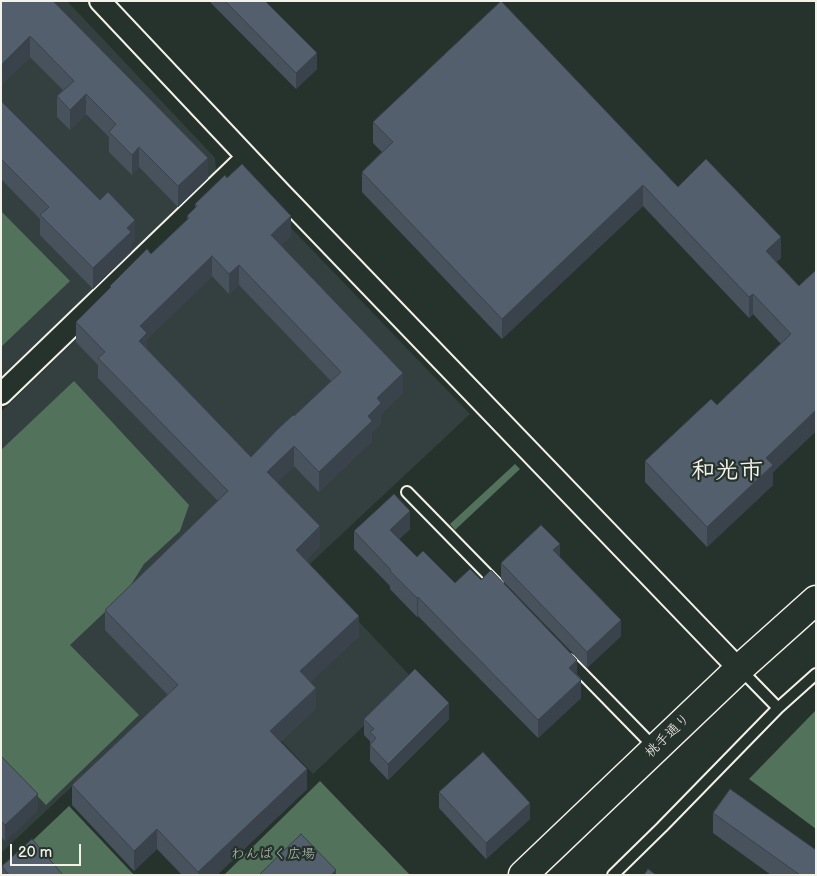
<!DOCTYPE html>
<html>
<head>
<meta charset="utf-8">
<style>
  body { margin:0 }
  #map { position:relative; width:817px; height:876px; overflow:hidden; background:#26332d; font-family:"Balsamiq Sans",sans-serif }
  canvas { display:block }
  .frame { position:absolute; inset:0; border:2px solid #f4f1e8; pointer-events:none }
  .scale { position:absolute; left:10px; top:844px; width:71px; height:22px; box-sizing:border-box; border:2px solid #f4f1e8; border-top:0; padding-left:6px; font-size:15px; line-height:18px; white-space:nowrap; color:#f4f1e8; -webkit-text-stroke:4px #26332d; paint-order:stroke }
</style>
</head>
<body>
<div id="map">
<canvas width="817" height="876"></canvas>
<div class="frame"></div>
<div class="scale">20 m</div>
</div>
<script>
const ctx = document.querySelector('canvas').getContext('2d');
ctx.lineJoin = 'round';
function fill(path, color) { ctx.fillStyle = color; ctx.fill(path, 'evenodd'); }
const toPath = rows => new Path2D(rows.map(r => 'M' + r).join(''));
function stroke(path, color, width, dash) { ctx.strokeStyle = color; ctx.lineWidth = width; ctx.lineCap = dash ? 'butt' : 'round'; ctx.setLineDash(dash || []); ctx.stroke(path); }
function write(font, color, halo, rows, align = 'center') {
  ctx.font = font + ' "Balsamiq Sans","Klee One",sans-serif'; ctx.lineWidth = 4.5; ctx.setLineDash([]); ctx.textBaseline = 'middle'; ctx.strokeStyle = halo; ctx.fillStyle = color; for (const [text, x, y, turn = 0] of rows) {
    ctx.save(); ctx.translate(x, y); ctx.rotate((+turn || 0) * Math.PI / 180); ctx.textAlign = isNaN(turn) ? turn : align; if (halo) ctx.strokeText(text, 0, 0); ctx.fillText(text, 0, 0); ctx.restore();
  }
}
fill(toPath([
  [1,1,67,1,215,158,216,171,1,377],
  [243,178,470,414,1,853,1,412],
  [309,569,413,679,313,774,209,664]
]), '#344040');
fill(toPath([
  [1,211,70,281,1,347],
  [74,381,189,505,180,531,144,564,127,591,70,645,139,715,46,805,1,758,1,450],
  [515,464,520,469,455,530,450,524],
  [816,710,816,829,749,779],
  [320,781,410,875,224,875],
  [69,806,134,875,57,875,29,844]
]), '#52725b');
const lane = toPath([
  [407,492,497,584],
  [569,660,655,748],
  [740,669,778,708],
  [613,875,662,827,778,708,816,674]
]);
const street = toPath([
  [100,1,280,192,739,669],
  [1,394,247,157]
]);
const secondary = toPath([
  [523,875,739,669,816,600]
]);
stroke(lane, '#f4f1e8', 14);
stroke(street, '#f4f1e8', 24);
stroke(secondary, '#f4f1e8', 31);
stroke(lane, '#26332d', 10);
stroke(street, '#26332d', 20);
stroke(secondary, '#26332d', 28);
fill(toPath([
  [1,1,208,178,178,207,139,167,132,175,109,152,109,137,86,114,70,130,57,117,57,96,63,90,30,57,1,85],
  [209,1,265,1,317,69,296,89],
  [1,101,135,240,131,244,131,252,93,289,40,235,40,219,1,179],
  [373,122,678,187,781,258,776,262,799,286,816,270,816,431,773,472,773,485,707,547,645,482,645,461,717,405,781,344,753,314,749,318,643,206,502,339,362,192,362,172,382,152,373,143],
  [195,204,291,236,281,245,403,393,381,414,381,423,372,432,372,441,319,492,294,466,277,482,320,546,306,560,359,636,310,682,316,708,280,742,307,789,217,875,182,875,157,849,134,871,72,805,72,785,168,695,105,630,105,610,218,501,98,378,98,365,76,342,76,322,110,289,110,286,151,254,187,220,187,216,195,209],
  [212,276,229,294,239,285,331,381,251,457,147,349,147,339],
  [410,529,399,539,417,557,455,583,577,676,581,698,538,738,418,616,417,617,390,589,390,586,354,549,354,531],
  [560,557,621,636,587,668,501,579,501,563],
  [364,719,449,719,388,780,370,761,370,741,364,735],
  [1,756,38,810,5,841,1,837],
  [439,792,530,819,486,859,439,808],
  [713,813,816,875,771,875,713,833],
  [2,866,63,875,2,875]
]), '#47525d');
fill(toPath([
  [30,36,30,57,1,85,1,65],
  [317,53,317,69,296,89,296,73],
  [86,94,86,114,70,130,70,110],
  [139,147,139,167,132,175,132,155],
  [208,158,208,178,178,207,178,186],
  [643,185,643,206,502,339,502,319],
  [291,216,291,236,271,255,271,235],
  [135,220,135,240,131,244,131,252,93,289,93,268,127,228],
  [781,237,781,258,766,271,766,251],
  [212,256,212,276,147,339,147,354,139,361,140,326],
  [239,265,239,285,229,294,229,274],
  [753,294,753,314,749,318,749,297],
  [403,373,403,393,381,414,381,423,372,432,372,441,319,492,319,472,368,416,377,398],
  [816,410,816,431,773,472,773,485,707,547,707,527,766,458],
  [294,446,294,466,267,492,267,472],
  [410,511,410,529,390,548,390,530],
  [320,526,320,546,296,570,296,550],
  [560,544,560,560,553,550],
  [418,597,418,616,417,617,417,598],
  [359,616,359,636,300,692,300,671],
  [621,620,621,636,587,668,587,652],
  [577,660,577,678,569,668],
  [581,680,581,698,538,738,538,720],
  [316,688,316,708,270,751,270,731],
  [449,703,449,719,388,780,388,764],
  [307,769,307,789,217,875,198,875,198,872],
  [38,794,38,810,5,841,5,825],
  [530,803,530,819,486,859,486,843],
  [157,829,157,849,134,871,134,851],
  [336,870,336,875,331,875]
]), '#3a424c');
const building = toPath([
  [1,1,53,1,208,158,178,186,139,147,132,155,109,132,116,124,86,94,70,110,57,96,74,81,30,36,1,65,1,1],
  [225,1,265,1,317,53,296,73,225,1],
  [501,1,678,187,706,159,781,237,766,251,799,286,816,270,816,410,766,458,773,465,707,527,645,461,711,399,717,405,791,334,753,294,749,297,643,185,502,319,362,172,393,142,373,122,501,1],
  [1,101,100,200,108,192,135,220,127,228,131,232,93,268,40,215,49,207,1,159,1,101],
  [242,164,291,216,271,235,403,373,377,398,381,403,368,416,372,421,319,472,294,446,267,472,320,526,296,550,359,616,300,671,316,688,270,731,307,769,198,872,157,829,134,851,72,785,178,685,105,610,228,491,98,358,105,352,76,322,111,287,110,286,147,249,151,254,189,218,187,216,197,206,195,204,225,175,227,178,242,164],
  [212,256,229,274,239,265,341,372,294,416,293,415,278,429,251,457,139,341,147,333,140,326,212,256],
  [394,494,410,511,390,530,417,557,423,551,455,583,470,569,481,580,491,570,577,660,569,668,581,680,538,720,418,597,417,598,390,571,391,570,354,531,394,494],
  [541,525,560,544,553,550,621,620,587,652,501,563,541,525],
  [415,669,449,703,388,764,370,745,376,738,370,732,374,729,364,719,415,669],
  [483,752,530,803,486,843,439,792,483,752],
  [1,756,38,794,5,825,1,821,1,756],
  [730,789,816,850,816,875,800,875,713,813,730,789],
  [301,834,336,870,331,875,259,875,301,834],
  [32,839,63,875,9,875,2,866,32,839],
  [648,869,656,875,644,875,648,869]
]);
fill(building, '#535f6c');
stroke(building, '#3a424c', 1);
write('14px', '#f4f1e8', '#26332d', [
  ["桃手通り",668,736,-44]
]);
write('14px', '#b3beb0', '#26332d', [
  ["わんぱく広場",273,854]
]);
write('bold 24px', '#f4f1e8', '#26332d', [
  ["和光市",727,472]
]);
</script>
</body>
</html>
